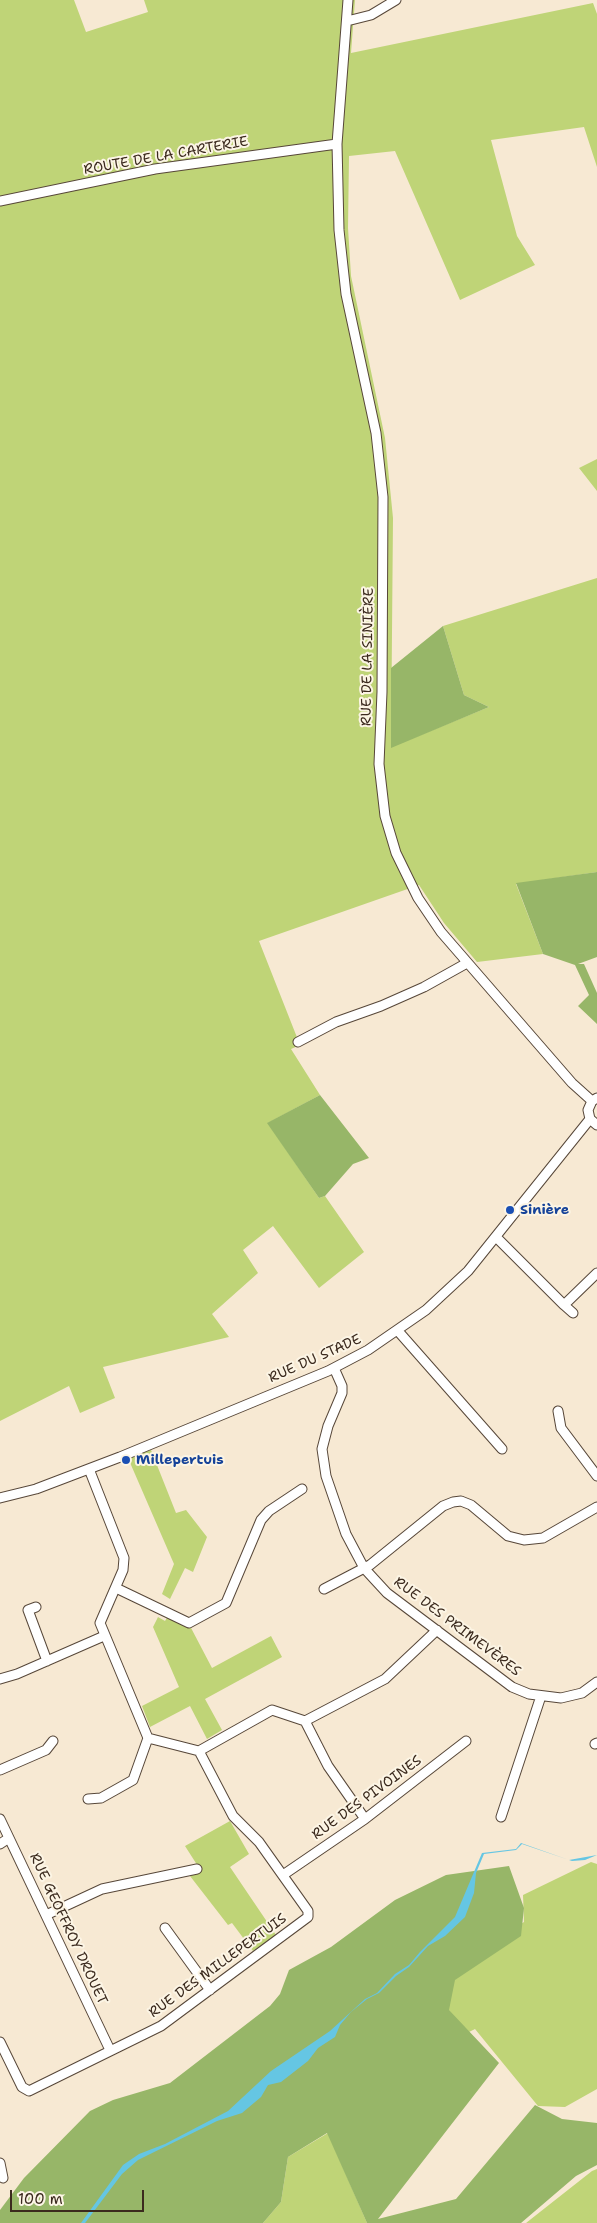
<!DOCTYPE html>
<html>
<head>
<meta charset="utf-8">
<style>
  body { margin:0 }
  #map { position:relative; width:597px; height:2223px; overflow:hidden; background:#f7e9d3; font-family:"Shantell Sans",sans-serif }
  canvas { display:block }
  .scale { position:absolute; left:10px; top:2190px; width:134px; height:22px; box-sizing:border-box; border:2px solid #3b2a1e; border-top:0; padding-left:6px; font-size:15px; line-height:18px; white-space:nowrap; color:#3b2a1e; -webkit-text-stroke:4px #fcf5e5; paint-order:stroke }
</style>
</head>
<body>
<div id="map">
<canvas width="597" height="2223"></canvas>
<div class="scale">100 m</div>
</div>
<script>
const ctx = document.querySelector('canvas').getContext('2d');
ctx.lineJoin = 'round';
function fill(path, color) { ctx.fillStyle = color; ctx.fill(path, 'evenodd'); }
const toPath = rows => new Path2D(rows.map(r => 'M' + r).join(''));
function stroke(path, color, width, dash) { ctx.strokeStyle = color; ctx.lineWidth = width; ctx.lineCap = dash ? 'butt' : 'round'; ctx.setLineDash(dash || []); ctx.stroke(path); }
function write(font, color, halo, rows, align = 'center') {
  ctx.font = font + ' "Shantell Sans",sans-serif'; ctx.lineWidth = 4; ctx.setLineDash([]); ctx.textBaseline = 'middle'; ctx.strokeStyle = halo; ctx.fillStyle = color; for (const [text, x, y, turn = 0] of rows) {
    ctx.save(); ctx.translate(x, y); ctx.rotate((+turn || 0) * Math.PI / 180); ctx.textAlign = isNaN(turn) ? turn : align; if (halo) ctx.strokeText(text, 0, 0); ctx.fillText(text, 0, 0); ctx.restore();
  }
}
fill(toPath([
  [0,0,74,0,86,32,148,12,144,0,355,0,351,53,593,3,597,14,597,167,584,127,491,140,517,236,535,265,460,300,395,151,349,156,348,228,351,276,385,438,393,518,391,747,489,707,464,695,443,626,597,578,597,872,516,884,543,954,477,962,444,923,419,885,259,941,300,1045,291,1049,320,1095,268,1123,319,1198,325,1196,364,1252,319,1288,273,1226,243,1250,258,1273,212,1314,229,1337,103,1367,115,1398,80,1413,69,1386,0,1421],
  [597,459,597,491,579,468],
  [151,1450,176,1513,186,1510,207,1537,193,1572,185,1568,170,1599,162,1594,174,1564,128,1458],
  [168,1616,190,1626,212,1668,271,1636,282,1657,205,1699,222,1730,207,1739,190,1706,150,1727,142,1706,179,1687,153,1627,158,1617,165,1621],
  [230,1821,249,1854,230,1867,276,1935,253,1951,232,1923,228,1925,190,1876,201,1871,185,1846],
  [591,1862,597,1864,597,2089,565,2107,538,2106,475,2029,463,2035,431,1979,524,1922,523,1895],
  [328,2133,367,2223,263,2223,281,2202,288,2157],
  [597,2169,597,2223,526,2223,592,2171]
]), '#bfd477');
fill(toPath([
  [443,626,464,695,489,707,391,748,391,668],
  [597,872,597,957,578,964,584,964,597,993,597,1024,578,1006,589,995,575,965,543,954,516,883],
  [320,1095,369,1158,353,1164,325,1196,319,1198,267,1123],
  [509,1866,524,1908,521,1936,455,1980,449,2010,499,2063,378,2219,456,2199,535,2105,562,2119,597,2123,597,2165,576,2176,521,2223,367,2223,327,2133,288,2157,281,2202,263,2223,0,2223,0,2210,24,2178,90,2111,113,2100,170,2083,270,2006,280,1994,289,1970,331,1947,395,1900,446,1875]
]), '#97b668');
fill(toPath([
  [521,1843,569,1860,597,1855,585,1860,572,1861,522,1844,516,1850,484,1854,476,1873,474,1893,465,1917,445,1936,428,1946,409,1967,396,1976,379,1993,367,1999,351,2012,340,2025,335,2037,318,2048,308,2061,281,2082,268,2085,261,2097,242,2113,217,2121,138,2160,122,2174,85,2223,81,2223,123,2165,139,2154,165,2144,228,2111,271,2071,330,2031,365,1999,377,1993,395,1974,409,1965,420,1952,455,1917,482,1853,516,1849]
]), '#65c6e3');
const minor = toPath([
  [348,0,337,144,339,230,346,294,376,433,383,497,382,692,379,764,385,816,396,853,418,898,441,932,539,1045,572,1083,592,1101],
  [347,21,371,15,396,0],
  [0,201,155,169,337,144],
  [298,1042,336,1022,381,1006,424,987,467,963],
  [597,1098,592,1101,588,1110,590,1119,597,1125],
  [496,1237,564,1305,597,1273],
  [564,1305,573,1313],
  [398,1331,502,1449],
  [334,1368,342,1386,342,1393,328,1426,322,1449,326,1476,346,1534,364,1568,375,1580,387,1593,512,1687,529,1694,561,1698,582,1693,597,1682],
  [558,1411,561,1428,597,1476],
  [0,1498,36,1489,120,1457,328,1371,368,1350,426,1310,468,1271,590,1119],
  [116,1588,189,1623,226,1603,261,1520,269,1511,302,1489],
  [324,1589,370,1565,443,1506,453,1502,461,1501,471,1505,508,1536,524,1540,543,1538,597,1507],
  [36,1607,28,1610,47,1661],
  [0,1679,17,1674,104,1636],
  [305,1721,328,1766,365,1819],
  [595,1744,597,1743],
  [199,1751,272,1710,305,1721,385,1679,437,1630],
  [0,1770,46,1750,53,1741],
  [88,1799,101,1798,133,1780,148,1738],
  [501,1817,541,1696],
  [0,1819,110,2050],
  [0,1844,9,1838],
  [283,1875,365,1819,466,1741],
  [46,1915,102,1889,197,1869],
  [165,1928,210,1990],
  [0,2042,22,2087,29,2091,161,2026,308,1917,308,1911,259,1842,233,1816,199,1751,148,1738,100,1623,123,1570,124,1558,89,1469],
  [0,2163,3,2178]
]);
stroke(minor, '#574739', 11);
stroke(minor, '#fff', 9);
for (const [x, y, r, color] of [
  [510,1210,5,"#1a4fb4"],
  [126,1460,5,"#1a4fb4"]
]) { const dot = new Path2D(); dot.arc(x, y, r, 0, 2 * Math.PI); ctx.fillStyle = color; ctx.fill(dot); stroke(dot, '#fcf5e5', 2); }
write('14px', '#3b2a1e', '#fcf5e5', [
  ["ROUTE DE LA CARTERIE",166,156,-10],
  ["RUE DE LA SINIÈRE",368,657,-89],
  ["RUE DU STADE",315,1359,-24],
  ["RUE DES PRIMEVÈRES",457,1627,37],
  ["RUE DES PIVOINES",367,1798,-36],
  ["RUE GEOFFROY DROUET",68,1929,65],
  ["RUE DES MILLEPERTUIS",218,1966,-36]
]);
write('bold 14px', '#164399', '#fcf5e5', [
  ["Sinière",520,1210],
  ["Millepertuis",136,1460]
], 'left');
</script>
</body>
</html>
